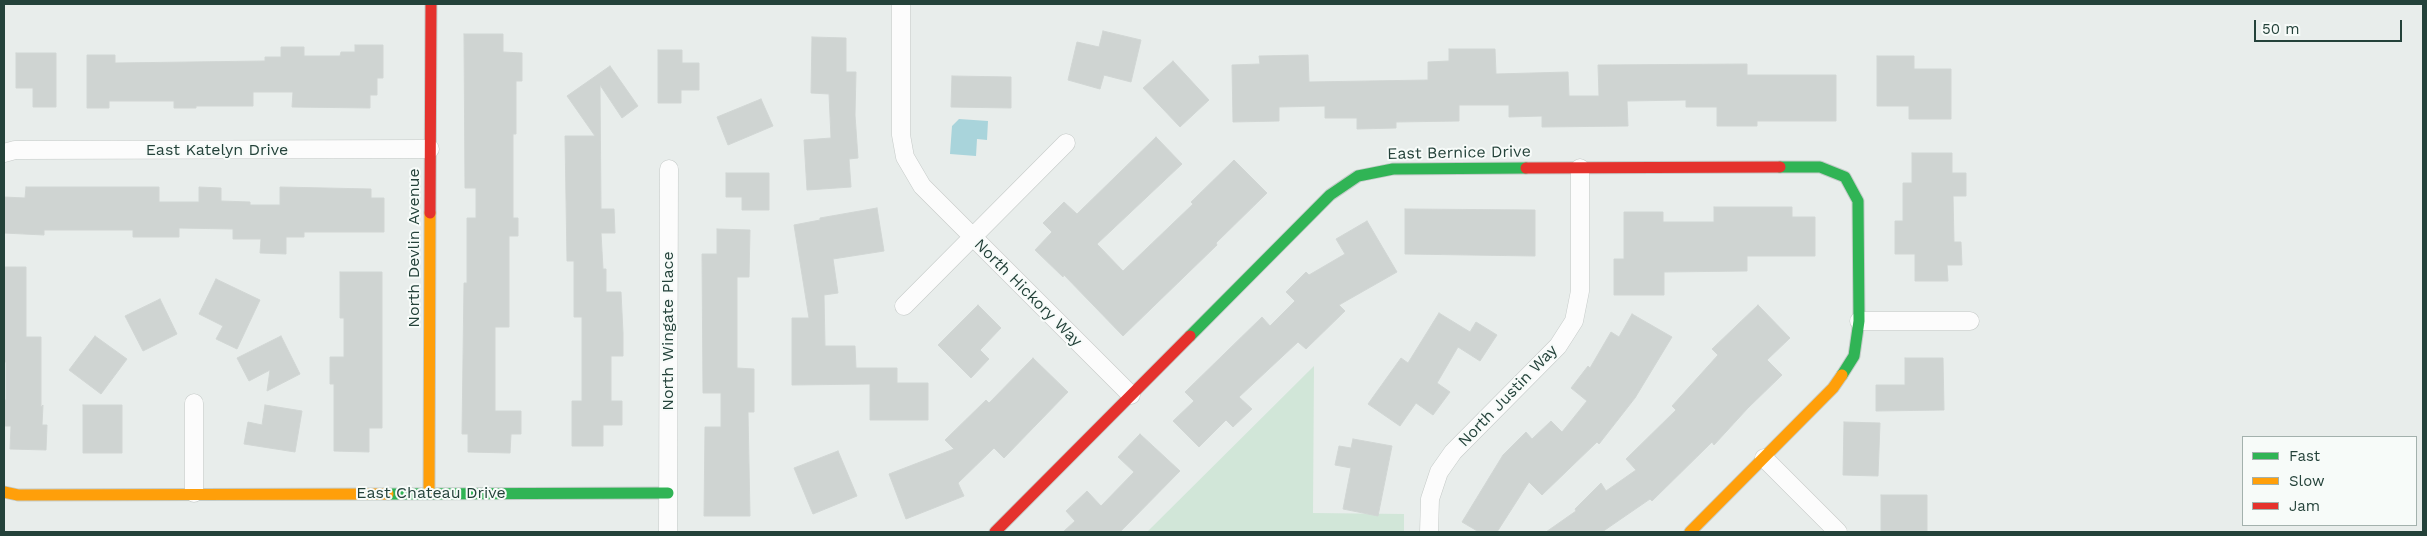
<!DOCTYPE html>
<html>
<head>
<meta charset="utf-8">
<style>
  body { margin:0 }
  #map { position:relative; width:2427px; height:536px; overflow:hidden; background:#e8edeb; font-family:"Work Sans",sans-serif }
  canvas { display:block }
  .frame { position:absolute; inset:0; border:5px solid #24423a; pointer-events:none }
  .legend { position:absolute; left:2242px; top:436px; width:175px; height:90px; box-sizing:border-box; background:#f7fbf9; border:1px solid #a3b1ad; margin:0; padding:6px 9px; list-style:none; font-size:15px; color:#24423a }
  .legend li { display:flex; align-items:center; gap:10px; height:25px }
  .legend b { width:25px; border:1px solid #a3b1ad }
  .scale { position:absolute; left:2254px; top:20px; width:148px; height:22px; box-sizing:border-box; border:2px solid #24423a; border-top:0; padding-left:6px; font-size:15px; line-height:18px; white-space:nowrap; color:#24423a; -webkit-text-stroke:4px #f7fbf9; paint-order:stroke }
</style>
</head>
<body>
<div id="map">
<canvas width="2427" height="536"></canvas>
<div class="frame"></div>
<ul class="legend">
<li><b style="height:6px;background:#30b455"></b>Fast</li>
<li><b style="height:6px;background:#ff9f0a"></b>Slow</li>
<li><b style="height:6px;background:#e5322d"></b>Jam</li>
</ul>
<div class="scale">50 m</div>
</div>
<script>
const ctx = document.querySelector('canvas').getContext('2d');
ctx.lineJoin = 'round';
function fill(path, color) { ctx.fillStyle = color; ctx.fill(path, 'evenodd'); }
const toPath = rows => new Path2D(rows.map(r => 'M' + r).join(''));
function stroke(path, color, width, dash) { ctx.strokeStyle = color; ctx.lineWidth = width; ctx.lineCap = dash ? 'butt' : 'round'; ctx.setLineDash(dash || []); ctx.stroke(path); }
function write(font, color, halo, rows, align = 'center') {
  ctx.font = font + ' "Work Sans",sans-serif'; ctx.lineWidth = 4; ctx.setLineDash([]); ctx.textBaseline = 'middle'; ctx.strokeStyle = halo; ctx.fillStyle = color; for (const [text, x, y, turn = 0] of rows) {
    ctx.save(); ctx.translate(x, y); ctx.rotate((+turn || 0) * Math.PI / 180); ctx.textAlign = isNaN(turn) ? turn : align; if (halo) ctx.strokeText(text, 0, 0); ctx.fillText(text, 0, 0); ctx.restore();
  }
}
fill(toPath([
  [1314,366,1313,513,1404,514,1404,532,1147,532]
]), '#d1e6d8');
fill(toPath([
  [959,119,988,121,987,140,977,139,976,156,950,154,952,126]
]), '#a9d4db');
const building = toPath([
  [1103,31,1141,40,1131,82,1104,75,1100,89,1068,80,1077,42,1099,47,1103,31],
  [464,34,503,34,503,52,522,53,522,81,516,81,516,134,513,134,513,218,518,218,518,236,509,236,509,327,495,327,495,411,521,411,521,434,511,434,510,453,468,452,468,434,462,434,464,283,467,283,467,218,476,218,476,188,465,188,464,34],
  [812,37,846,38,846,72,856,72,855,115,858,158,849,159,851,187,807,190,804,140,831,138,829,94,811,93,812,37],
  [355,45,383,45,383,78,377,78,377,95,370,95,370,108,292,107,293,92,253,92,253,106,196,106,196,108,174,108,174,101,109,101,109,108,87,108,87,55,115,55,115,63,265,61,265,57,281,57,281,47,304,47,304,56,340,56,341,52,355,52,355,45],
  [1449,49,1495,49,1496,74,1568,72,1569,96,1599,96,1598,65,1747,64,1747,75,1836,75,1836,121,1757,121,1757,126,1717,126,1717,107,1686,107,1686,100,1627,101,1628,126,1542,127,1542,116,1509,117,1509,105,1459,105,1459,121,1396,122,1396,128,1357,129,1357,118,1325,118,1325,106,1279,107,1279,121,1233,122,1232,65,1260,64,1259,56,1308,55,1309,82,1428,80,1428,62,1449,61,1449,49],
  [658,50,682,50,682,63,699,63,699,90,681,90,681,103,658,103,658,50],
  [16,53,56,53,56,107,33,107,33,88,16,88,16,53],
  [1877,56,1914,56,1914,69,1951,69,1951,119,1909,119,1909,106,1877,106,1877,56],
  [1173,61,1209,100,1180,127,1143,88,1173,61],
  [610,66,638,106,622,118,600,85,601,209,614,209,615,233,601,233,603,269,606,269,606,292,621,292,623,333,623,356,611,356,611,401,622,401,622,425,603,425,603,446,572,446,572,401,582,401,582,317,574,317,574,261,567,261,565,136,595,136,567,96,610,66],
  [952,76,1011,77,1011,108,951,107,952,76],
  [761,99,773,126,728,145,717,117,761,99],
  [1156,137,1182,164,1097,244,1123,271,1193,204,1191,202,1234,160,1267,193,1216,243,1217,245,1123,336,1064,275,1063,277,1035,250,1052,232,1043,223,1064,202,1077,214,1156,137],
  [1912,153,1952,153,1952,173,1966,173,1966,196,1953,196,1954,242,1961,242,1962,265,1947,265,1948,281,1915,281,1915,254,1895,254,1895,221,1903,221,1903,183,1912,183,1912,153],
  [726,173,769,173,769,210,742,210,742,197,726,197,726,173],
  [26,187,159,187,159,202,199,202,199,187,221,188,221,201,250,202,250,205,280,205,280,187,371,189,371,198,384,198,384,232,304,232,304,237,286,237,286,254,260,253,261,239,233,239,233,229,179,228,179,237,133,237,133,230,44,230,44,235,4,233,4,197,25,198,26,187],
  [1714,207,1792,207,1792,217,1815,217,1815,256,1747,256,1747,271,1664,272,1664,295,1614,295,1614,259,1624,259,1624,212,1663,212,1663,222,1714,222,1714,207],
  [877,208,884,251,833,259,838,293,824,295,825,346,855,346,856,368,897,368,897,383,928,383,928,420,870,420,870,384,792,385,792,318,809,318,794,225,820,220,820,218,877,208],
  [1405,209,1535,210,1535,256,1405,254,1405,209],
  [1367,221,1397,272,1339,305,1345,311,1306,349,1298,342,1239,397,1252,409,1233,427,1226,420,1199,447,1173,421,1194,401,1185,392,1262,317,1270,326,1295,301,1286,292,1306,272,1309,275,1345,254,1336,239,1367,221],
  [717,229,750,230,749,277,737,277,737,368,754,369,754,412,748,412,750,516,704,516,705,427,721,427,721,393,703,393,702,254,717,254,717,229],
  [4,267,26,267,26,337,41,337,41,407,43,405,42,425,47,425,46,450,10,449,11,426,4,426,4,400,6,400,6,362,4,362,4,267],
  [340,272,382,272,382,428,369,428,369,452,334,451,334,384,330,384,330,357,344,357,344,318,340,318,340,272],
  [216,279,260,300,237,349,216,339,223,326,199,314,216,279],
  [160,299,177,334,143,351,125,316,160,299],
  [978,305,1001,328,980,350,989,359,971,378,938,345,978,305],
  [1758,305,1790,338,1767,360,1782,375,1748,408,1714,445,1712,442,1652,501,1650,499,1602,532,1546,532,1576,511,1575,509,1601,483,1606,491,1636,470,1626,459,1676,410,1672,406,1718,355,1712,349,1758,305],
  [1439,313,1470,332,1476,322,1497,335,1480,361,1458,347,1437,383,1450,392,1433,415,1416,403,1400,426,1368,404,1401,358,1408,363,1439,313],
  [1632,314,1672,337,1635,398,1599,444,1597,442,1542,495,1529,482,1497,532,1479,532,1462,522,1503,455,1526,432,1532,439,1551,421,1562,432,1587,401,1571,388,1588,366,1590,368,1611,332,1619,337,1632,314],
  [95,336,127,359,101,394,69,370,95,336],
  [281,336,300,374,267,391,270,370,249,381,237,358,281,336],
  [1033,358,1068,392,1004,458,994,448,958,483,964,496,906,519,889,474,954,449,945,440,986,400,989,403,1033,358],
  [1905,358,1943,358,1944,410,1876,411,1876,385,1905,385,1905,358],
  [83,405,122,405,122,453,83,453,83,405],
  [265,405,302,411,295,452,244,444,248,422,262,425,265,405],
  [1844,422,1880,423,1878,476,1843,475,1844,422],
  [1140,434,1180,471,1120,532,1063,532,1075,521,1066,511,1087,491,1101,506,1134,472,1118,457,1140,434],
  [1353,439,1392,446,1378,516,1343,509,1351,468,1335,465,1339,446,1351,448,1353,439],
  [838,451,857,496,813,514,794,468,838,451],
  [1881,495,1927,495,1927,532,1881,532,1881,495]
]);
fill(building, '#cfd4d2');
stroke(building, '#d1d6d4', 1);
const street = toPath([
  [901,4,901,135,905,157,922,186,1131,395],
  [4,153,15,150,430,149],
  [904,306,1066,143],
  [1859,321,1970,321],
  [194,403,194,493],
  [1764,458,1838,532],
  [668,532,669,169],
  [1429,532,1430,499,1439,472,1453,452,1558,346,1574,321,1580,291,1580,168]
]);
const fast = toPath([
  [1780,167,1820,167,1845,177,1858,201,1859,321,1854,356,1842,375],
  [1190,336,1330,195,1358,176,1393,169,1526,168],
  [388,494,668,493]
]);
const slow = toPath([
  [4,492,18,495,388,494],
  [429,493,430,213],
  [1690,532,1833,388,1842,375]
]);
const jam = toPath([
  [1526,168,1780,167],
  [430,213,431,4],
  [995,532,1190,336]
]);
stroke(street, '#c5cac8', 19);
stroke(fast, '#c3cbc8', 13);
stroke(slow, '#c3cbc8', 13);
stroke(jam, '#c3cbc8', 13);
stroke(street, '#fcfcfc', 18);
stroke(fast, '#30b455', 11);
stroke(slow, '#ff9f0a', 11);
stroke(jam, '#e5322d', 11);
write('16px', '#24423a', '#f7fbf9', [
  ["East Katelyn Drive",217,150],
  ["East Bernice Drive",1459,153,-1],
  ["North Devlin Avenue",414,248,-90],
  ["North Hickory Way",1028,293,45],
  ["North Wingate Place",668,331,-90],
  ["North Justin Way",1508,396,-46],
  ["East Chateau Drive",431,493]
]);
</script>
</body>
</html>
